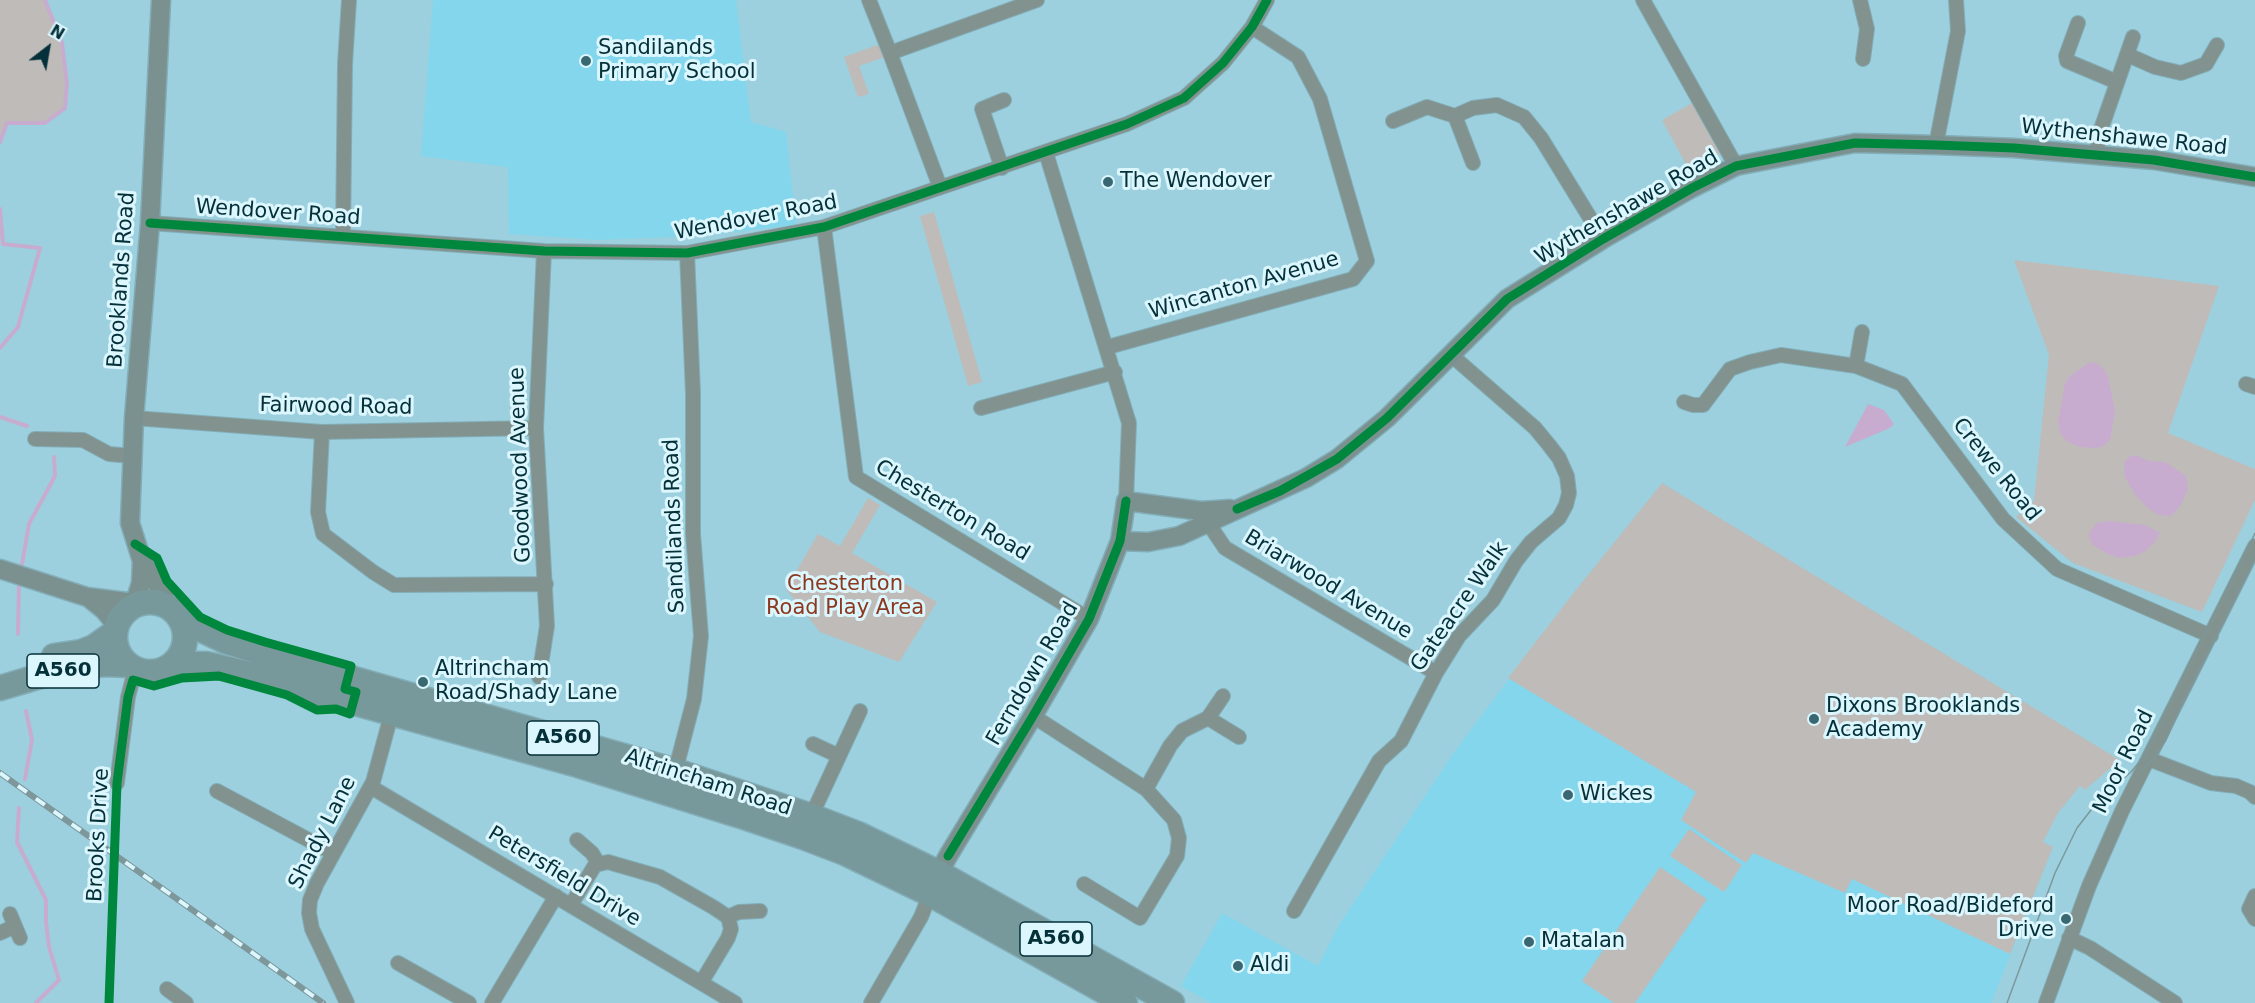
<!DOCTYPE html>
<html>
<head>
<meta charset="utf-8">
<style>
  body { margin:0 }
  #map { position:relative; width:2255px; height:1003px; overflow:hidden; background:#9cd0de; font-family:"DejaVu Sans",sans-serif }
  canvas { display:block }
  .north { position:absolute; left:18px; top:18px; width:60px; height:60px; -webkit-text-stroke:4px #dcf6fd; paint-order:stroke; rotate:31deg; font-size:16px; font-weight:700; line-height:24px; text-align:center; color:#043039 }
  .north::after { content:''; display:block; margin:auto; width:21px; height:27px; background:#043039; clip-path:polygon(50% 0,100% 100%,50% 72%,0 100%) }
</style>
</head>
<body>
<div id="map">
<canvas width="2255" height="1003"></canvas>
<div class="north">N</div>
</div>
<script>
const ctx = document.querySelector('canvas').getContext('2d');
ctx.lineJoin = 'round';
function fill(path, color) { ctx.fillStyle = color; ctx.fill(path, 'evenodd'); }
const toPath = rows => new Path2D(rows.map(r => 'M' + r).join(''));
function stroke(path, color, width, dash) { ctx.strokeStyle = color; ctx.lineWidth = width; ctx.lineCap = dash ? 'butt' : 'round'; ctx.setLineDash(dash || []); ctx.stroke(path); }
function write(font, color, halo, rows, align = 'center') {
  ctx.font = font + ' "DejaVu Sans",sans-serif'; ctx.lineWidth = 6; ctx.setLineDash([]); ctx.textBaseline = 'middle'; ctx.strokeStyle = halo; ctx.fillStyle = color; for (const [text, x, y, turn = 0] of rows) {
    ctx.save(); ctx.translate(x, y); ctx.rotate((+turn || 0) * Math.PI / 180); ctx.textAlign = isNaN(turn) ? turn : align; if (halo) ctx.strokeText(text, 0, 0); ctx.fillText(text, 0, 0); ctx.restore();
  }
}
fill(toPath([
  [433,0,736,0,751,122,786,132,796,225,696,236,599,240,509,234,508,167,421,156],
  [1662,483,2120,760,2085,790,2080,786,2058,813,2043,842,2053,847,1991,1003,1211,1003,1181,986,1222,913,1318,966,1339,925,1455,751,1575,591]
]), '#83d6eb');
fill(toPath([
  [0,0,45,0,62,43,67,84,65,108,45,123,7,123,0,142],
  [880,44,885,57,859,66,869,94,858,97,844,57],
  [1692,103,1721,153,1690,172,1662,120],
  [934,212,982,382,968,386,920,216],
  [2014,260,2219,286,2168,433,2255,469,2255,500,2202,612,2073,563,2016,517,2034,501,2049,355],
  [1662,483,2120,760,2085,790,2080,786,2058,813,2043,842,2053,847,2010,954,1852,879,1845,893,1753,853,1746,863,1681,820,1696,792,1508,678,1575,591],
  [868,498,880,505,852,553,937,602,899,662,820,632,786,589,818,534,840,546],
  [1689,829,1742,865,1724,892,1670,856],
  [1660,867,1707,899,1635,1003,1614,1003,1582,981]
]), '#bfbbb9');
fill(toPath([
  [2090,362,2098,364,2103,368,2108,376,2115,411,2110,440,2102,447,2092,448,2080,447,2067,441,2060,433,2058,422,2065,384,2070,376],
  [1868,404,1884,410,1894,424,1890,428,1845,447],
  [2135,455,2149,461,2165,462,2186,476,2188,489,2180,506,2171,516,2159,515,2148,508,2136,496,2125,477,2124,463,2129,457],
  [2109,521,2145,525,2160,533,2154,543,2144,552,2134,556,2120,558,2108,554,2093,545,2090,540,2089,533,2097,523]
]), '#c7accf');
stroke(toPath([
  [0,142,7,123,45,123,65,108,67,84,62,43,45,0],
  [0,209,3,244,40,248,18,327,0,348],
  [0,417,27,426],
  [21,570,29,524,55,476,54,457],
  [18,634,19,581],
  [25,779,32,740,26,711],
  [19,808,17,842,46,900,46,922,49,947,59,980,36,1003]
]), '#c7accf', 4);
const street = toPath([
  [869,0,890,53],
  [1643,0,1736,166],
  [1860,0,1867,29,1863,59],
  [2078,23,2066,56,2067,61,2117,82],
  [2128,55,2155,67,2181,73,2206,64,2217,45],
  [1455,116,1473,108,1497,105,1524,117,1541,138,1603,239],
  [1393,121,1427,107,1455,116,1473,163],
  [1936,145,1958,31,1956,0],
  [1046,153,1129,423,1126,501],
  [2096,155,2100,132,2133,37],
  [1002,168,982,109,1004,100],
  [940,187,890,53,1037,0],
  [150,223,544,251,687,253,824,227,1127,124,1184,98,1223,63,1252,27,1267,0],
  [824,227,856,477,1089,619],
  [343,235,345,64,349,0],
  [1108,347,1353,279,1367,261,1320,99,1298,57,1252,27],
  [1856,366,1862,332],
  [2246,384,2255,387],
  [1684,402,1693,405,1703,405,1730,369,1750,362,1781,355,1856,366,1902,384,2003,519,2057,569,2211,636],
  [981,408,1115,372],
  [134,418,322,432,536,428],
  [322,432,318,512,323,534,373,572,394,585,546,584],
  [35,439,83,440,109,454,132,456],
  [1204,517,1225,548,1436,673],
  [539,677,547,626,536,428,544,251],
  [1033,716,1146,789,1174,820,1179,838,1177,856,1140,918,1084,884],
  [1208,718,1239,737],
  [813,744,839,756],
  [2149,759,2211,783,2236,786,2250,792,2255,797],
  [674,776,694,699,701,636,693,534,693,393,687,253],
  [117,783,128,697,135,670],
  [371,787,735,1003],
  [1146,789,1170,746,1182,731,1208,718,1223,696],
  [217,791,333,853],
  [809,821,860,711],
  [577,840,592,853,598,863],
  [2255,896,2249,909,2255,919],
  [571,905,595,865,608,862,660,877,713,907,728,917,731,929,728,938,701,983],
  [1294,911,1379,761,1401,741,1436,673,1459,636,1493,600,1516,561,1531,542,1559,518,1566,505,1569,493,1567,476,1559,458,1549,445,1535,428,1450,354],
  [10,914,20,938],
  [728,917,739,912,760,911],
  [0,933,15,926],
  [2069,938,2090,948,2175,1003],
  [398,963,469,1003],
  [167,989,186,1003],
  [347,1003,312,929,309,913,310,900,317,883,373,782,393,708],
  [492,1003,556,896],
  [871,1003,921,917,932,889],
  [2046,1003,2089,886,2122,811,2255,546]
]);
const secondary = toPath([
  [161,0,150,223,134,418,130,523,142,561,156,582,170,608],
  [1120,541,1148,542,1179,536,1306,478,1337,459,1387,418,1507,299,1603,239,1692,188,1736,166,1855,143,1936,145,2014,148,2154,160,2255,177],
  [0,569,87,597,127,602,134,605,141,583,142,561],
  [89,598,104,610,117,626],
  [940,885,939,873,948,856,1033,716,1089,619,1120,541,1126,501,1201,511,1230,509]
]);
const highway = toPath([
  '115 637a35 35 0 1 1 70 0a35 35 0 1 1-70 0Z',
  [181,620,225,641,263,653,676,771,811,816,858,834,939,873,1172,1003],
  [54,656,81,652,94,647,115,632],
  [168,668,188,664,206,664,258,676,578,765,738,815,803,837,845,853,930,894,1125,1003],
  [0,688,37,677,78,668,105,664,128,665]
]);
stroke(street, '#83adb7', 16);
stroke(secondary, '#83adb7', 21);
stroke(highway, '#83adb7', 27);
stroke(street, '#82938f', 14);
stroke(secondary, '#7a9190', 18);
stroke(highway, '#78999b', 24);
stroke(toPath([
  [2142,770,2153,760,2166,740,2182,704,2255,559],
  [2007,1003,2055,873,2077,828,2098,801,2131,772,2144,756,2240,566,2255,533]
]), '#7d979a', 1.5);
const rail = toPath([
  [0,773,323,1003]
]);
stroke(rail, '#7d979a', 6);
stroke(rail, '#dcf6fd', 4, [11]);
stroke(toPath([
  [150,223,544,251,687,253,824,227,1127,124,1184,98,1223,63,1252,27,1267,0],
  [1237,509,1280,491,1337,459,1387,418,1507,299,1603,239,1692,188,1736,166,1855,143,1936,145,2014,148,2154,160,2255,177],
  [948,856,1033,716,1089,619,1120,541,1126,501],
  [109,1003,117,783,128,697,133,680,154,686,182,678,219,676,287,695,317,710,336,709,350,714,356,692,345,689,351,666,265,642,227,630,200,617,167,581,157,558,135,544]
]), '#00873e', 9);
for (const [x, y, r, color] of [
  [586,61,6,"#396873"],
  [1108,182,6,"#396873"],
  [423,682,6,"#396873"],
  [1814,719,6,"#396873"],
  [1568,795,6,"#396873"],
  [2066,919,6,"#396873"],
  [1529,942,6,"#396873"],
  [1238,966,6,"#396873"]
]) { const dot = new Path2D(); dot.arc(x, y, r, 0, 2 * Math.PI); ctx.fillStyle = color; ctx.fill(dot); stroke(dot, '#dcf6fd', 2); }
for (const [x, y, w] of [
  [63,671,72],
  [563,738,72],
  [1056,939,72]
]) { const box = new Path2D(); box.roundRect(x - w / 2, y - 17, w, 34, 4.5); ctx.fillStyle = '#dcf6fd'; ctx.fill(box); stroke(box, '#043039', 1.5); }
write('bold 20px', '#043039', null, [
  ["A560",63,671],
  ["A560",563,738],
  ["A560",1056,939]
]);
write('21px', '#043039', '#dcf6fd', [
  ["Sandilands",598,49],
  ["Primary School",598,73],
  ["The Wendover",1120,182],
  ["Altrincham",435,670],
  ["Road/Shady Lane",435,694],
  ["Dixons Brooklands",1826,707],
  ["Academy",1826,731],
  ["Wickes",1580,795],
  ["Moor Road/Bideford",2054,907,"right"],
  ["Drive",2054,931,"right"],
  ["Matalan",1541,942],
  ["Aldi",1250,966]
], 'left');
write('21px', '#043039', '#dcf6fd', [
  ["Wythenshawe Road",2124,138,6],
  ["Wythenshawe Road",1627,208,-30],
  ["Wendover Road",278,213,4],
  ["Wendover Road",756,218,-11],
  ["Brooklands Road",122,280,-86],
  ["Wincanton Avenue",1244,286,-16],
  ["Fairwood Road",336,407,1],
  ["Goodwood Avenue",521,465,-92],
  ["Crewe Road",1996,470,51],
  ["Chesterton Road",952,511,31],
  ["Sandilands Road",675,526,-92],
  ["Briarwood Avenue",1328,585,31],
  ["Gateacre Walk",1460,607,-55],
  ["Ferndown Road",1033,674,-60],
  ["Moor Road",2124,762,-64],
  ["Altrincham Road",708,783,18],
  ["Shady Lane",323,833,-63],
  ["Brooks Drive",99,835,-87],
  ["Petersfield Drive",564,877,31]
]);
write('21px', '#8c371e', '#dcf6fd', [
  ["Chesterton",845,585],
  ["Road Play Area",845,609]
]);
</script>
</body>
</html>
